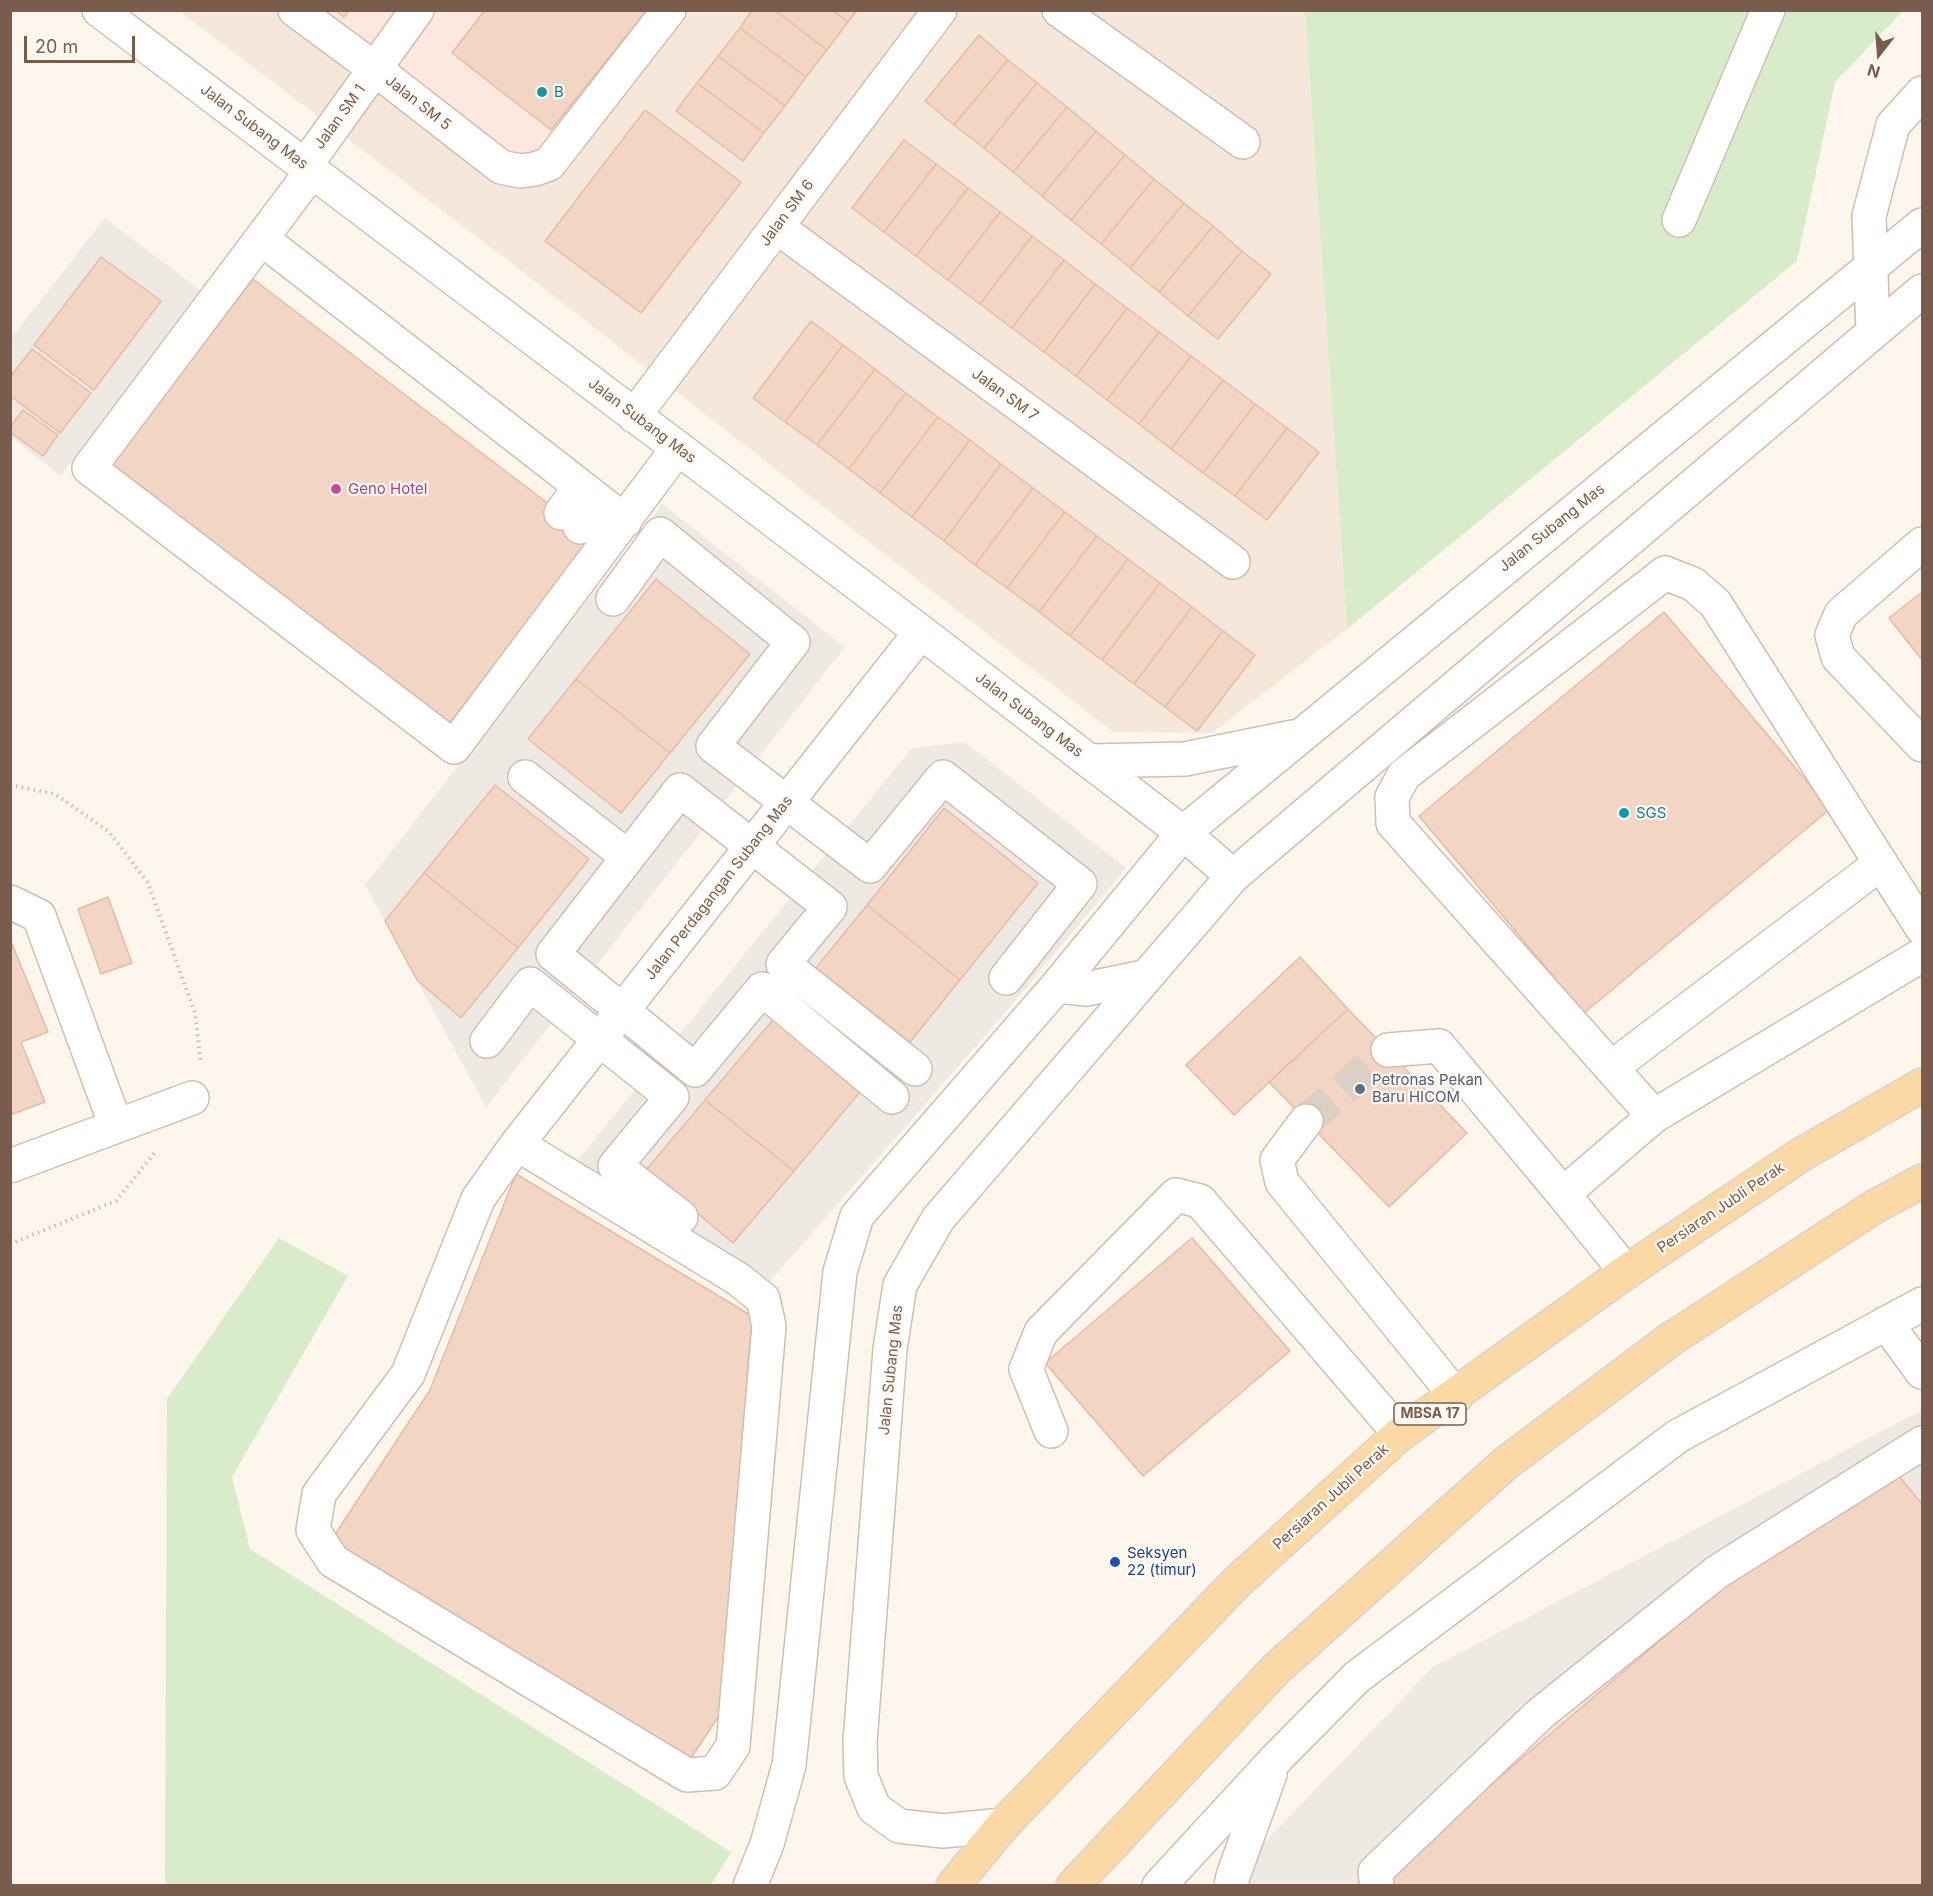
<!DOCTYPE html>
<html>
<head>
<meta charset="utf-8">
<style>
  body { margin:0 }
  #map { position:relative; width:1933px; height:1896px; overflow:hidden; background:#fdf6ec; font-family:Inter,sans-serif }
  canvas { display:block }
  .frame { position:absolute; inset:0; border:12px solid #7a5c4d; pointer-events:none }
  .north { position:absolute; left:1849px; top:24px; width:60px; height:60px; -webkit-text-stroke:4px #fffaf3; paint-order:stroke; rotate:197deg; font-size:16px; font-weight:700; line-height:24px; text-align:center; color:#7a5c4d }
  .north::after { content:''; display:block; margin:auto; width:21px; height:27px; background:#7a5c4d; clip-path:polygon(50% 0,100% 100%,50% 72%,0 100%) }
  .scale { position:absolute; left:24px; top:36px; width:111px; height:27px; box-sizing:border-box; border:3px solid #7a5c4d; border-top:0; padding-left:8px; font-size:18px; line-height:21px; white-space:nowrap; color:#7a5c4d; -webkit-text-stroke:4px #fffaf3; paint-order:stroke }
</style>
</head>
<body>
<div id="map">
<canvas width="1933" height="1896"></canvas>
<div class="frame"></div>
<div class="north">N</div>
<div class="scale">20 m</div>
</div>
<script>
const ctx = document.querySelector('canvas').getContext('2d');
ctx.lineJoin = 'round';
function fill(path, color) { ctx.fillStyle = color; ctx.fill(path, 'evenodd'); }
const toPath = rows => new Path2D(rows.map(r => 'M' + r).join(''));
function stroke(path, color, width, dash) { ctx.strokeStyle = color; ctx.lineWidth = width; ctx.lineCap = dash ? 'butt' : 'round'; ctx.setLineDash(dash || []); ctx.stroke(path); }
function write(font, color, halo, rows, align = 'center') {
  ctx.font = font + ' Inter,sans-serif'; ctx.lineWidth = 4.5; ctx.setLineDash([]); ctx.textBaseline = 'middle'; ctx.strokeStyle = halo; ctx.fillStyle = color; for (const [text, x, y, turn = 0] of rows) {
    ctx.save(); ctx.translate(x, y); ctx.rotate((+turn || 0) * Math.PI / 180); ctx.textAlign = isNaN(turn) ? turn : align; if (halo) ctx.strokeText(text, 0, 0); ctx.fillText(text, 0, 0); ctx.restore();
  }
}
fill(toPath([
  [179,11,1305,11,1347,629,1212,733,1113,732,511,263]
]), '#f5e8da');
fill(toPath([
  [313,11,660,11,542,158,524,163]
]), '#fde8e0');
fill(toPath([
  [105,218,200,290,61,476,11,437,10,340],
  [662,504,845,647,486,1107,365,885],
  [965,742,1126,868,1004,1014,770,1281,576,1162,912,748],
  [1922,1410,1922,1885,1245,1886,1235,1873,1433,1667]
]), '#efe9e4');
fill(toPath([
  [1305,11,1903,11,1835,82,1797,261,1347,629],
  [279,1238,348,1276,232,1477,250,1549,731,1852,711,1885,165,1885,167,1399]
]), '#d8ecc9');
const building = toPath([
  [335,10,349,10,344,17,335,10],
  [485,10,647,10,551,130,452,53,485,10],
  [752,10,775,10,827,50,806,77,740,28,752,10],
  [775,10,832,10,848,22,827,50,775,10],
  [832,10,857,10,848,22,832,10],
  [740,28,806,77,785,106,718,56,740,28],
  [979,35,1008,60,954,125,925,101,979,35],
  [718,56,785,106,764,133,697,83,718,56],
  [1008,60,1037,83,984,148,954,125,1008,60],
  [697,83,764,133,743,161,676,111,697,83],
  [1037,83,1067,107,1013,172,984,148,1037,83],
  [1067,107,1096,131,1042,196,1013,172,1067,107],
  [645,110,741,182,641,313,545,241,645,110],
  [1096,131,1125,155,1071,220,1042,196,1096,131],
  [904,140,936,164,884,232,852,208,904,140],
  [1125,155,1154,179,1101,244,1071,220,1125,155],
  [936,164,968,188,916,256,884,232,936,164],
  [1154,179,1184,203,1130,268,1101,244,1154,179],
  [968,188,1000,212,948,280,916,256,968,188],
  [1184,203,1213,226,1159,292,1130,268,1184,203],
  [1000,212,1032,236,980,304,948,280,1000,212],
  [1213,226,1242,251,1188,316,1159,292,1213,226],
  [1032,236,1064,260,1012,328,980,304,1032,236],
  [1242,251,1271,274,1218,339,1188,316,1242,251],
  [101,257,161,301,94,390,34,345,101,257],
  [1064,260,1095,284,1044,352,1012,328,1064,260],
  [253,279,592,537,449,724,110,466,253,279],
  [1095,284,1127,308,1076,376,1044,352,1095,284],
  [1127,308,1159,332,1107,400,1076,376,1127,308],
  [811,321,843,345,785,422,753,398,811,321],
  [1159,332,1191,356,1139,424,1107,400,1159,332],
  [843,345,875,369,817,445,785,422,843,345],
  [32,349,91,393,60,433,10,396,10,377,32,349],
  [1191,356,1223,380,1171,449,1139,424,1191,356],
  [875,369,906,393,849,469,817,445,875,369],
  [1223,380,1255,404,1203,473,1171,449,1223,380],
  [906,393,938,417,880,493,849,469,906,393],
  [1255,404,1287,428,1235,496,1203,473,1255,404],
  [23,410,58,435,43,456,10,432,10,428,23,410],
  [938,417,970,440,912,517,880,493,938,417],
  [1287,428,1319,452,1267,520,1235,496,1287,428],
  [970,440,1001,464,944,541,912,517,970,440],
  [1001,464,1033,488,975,565,944,541,1001,464],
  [1033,488,1065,512,1007,588,975,565,1033,488],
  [1065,512,1097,536,1039,612,1007,588,1065,512],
  [1097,536,1128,559,1070,636,1039,612,1097,536],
  [1128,559,1160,583,1102,660,1070,636,1128,559],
  [656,579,750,654,670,753,576,679,656,579],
  [1160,583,1192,607,1134,684,1102,660,1160,583],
  [1922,592,1922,660,1889,618,1922,592],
  [1192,607,1223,631,1165,707,1134,684,1192,607],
  [1664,612,1830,809,1584,1013,1419,816,1664,612],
  [1223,631,1255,655,1197,731,1165,707,1223,631],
  [576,679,670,753,621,813,528,739,576,679],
  [495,785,589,859,518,948,424,873,495,785],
  [944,808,1038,883,960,980,867,905,944,808],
  [424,873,518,948,461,1018,417,980,385,921,424,873],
  [108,897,132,963,101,974,78,909,108,897],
  [867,905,960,980,910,1042,816,968,867,905],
  [10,939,48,1032,21,1042,45,1102,10,1115,10,939],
  [1300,957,1348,1009,1234,1115,1186,1065,1300,957],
  [1348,1009,1467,1133,1389,1207,1269,1082,1348,1009],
  [777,1015,864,1087,794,1171,705,1100,777,1015],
  [705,1100,794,1171,733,1243,646,1170,705,1100],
  [516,1174,752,1316,721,1713,687,1764,330,1542,430,1390,516,1174],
  [1192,1238,1290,1351,1143,1476,1045,1363,1192,1238],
  [1880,1453,1922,1504,1922,1886,1372,1886,1880,1453]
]);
fill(building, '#f3d5c3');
stroke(building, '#e6bba3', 1.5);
stroke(toPath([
  [1306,1121,1388,1050]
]), '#dcd0c4', 33, [33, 16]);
const minor = toPath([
  [99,10,921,632,1183,833,1233,876],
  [295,10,375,69,501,167,520,171,535,169,549,164,669,10],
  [1059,10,1243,142],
  [305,166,417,10],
  [312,171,89,468,454,747,678,448],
  [1679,220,1768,10],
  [777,227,1233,562],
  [262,239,625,521],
  [1873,332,1869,216,1893,125,1922,93],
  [634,416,940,10],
  [561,513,580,487],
  [580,527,599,501],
  [1922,544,1841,614,1832,635,1838,657,1922,745],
  [613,599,660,534,793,642,713,746,870,866,943,777,1080,884,1006,978],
  [1090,761,1185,759,1293,737],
  [525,777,628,857],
  [10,902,39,916,116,1126],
  [1057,986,1086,989,1144,977],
  [487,1041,530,984,672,1097,615,1166,681,1217],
  [1388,1050,1439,1046,1563,1194,1626,1272],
  [1611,1068,1881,863],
  [892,1097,762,989,695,1070,553,954,680,790,830,907,783,964,915,1069],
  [1654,1116,1393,823,1392,797,1404,775,1665,573,1693,584,1715,603,1922,928],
  [1306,1121,1277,1160,1282,1182,1456,1396],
  [517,1144,738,1279,763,1299,769,1326,733,1746,715,1773,687,1775,333,1561,313,1530,319,1494,408,1374,478,1199,517,1144,921,632],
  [10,1166,192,1098],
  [1563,1194,1654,1116,1922,955],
  [1886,1323,1922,1372],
  [1051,1431,1026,1369,1041,1332,1176,1195,1200,1201,1400,1434],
  [1003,1825,943,1831,899,1826,874,1808,861,1776,860,1742,890,1349,900,1285,938,1219,1233,876,1922,291],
  [750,1886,767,1844,789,1765,840,1272,857,1216,1057,986,1183,833,1922,225],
  [1159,1886,1276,1759,1357,1677,1678,1436,1922,1304],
  [1231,1886,1233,1876,1270,1774],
  [1377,1886,1375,1872,1540,1714,1717,1572,1922,1443]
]);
const major = toPath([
  [953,1886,1003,1825,1237,1582,1400,1434,1626,1272,1802,1154,1922,1085],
  [1073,1886,1276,1669,1506,1463,1671,1339,1874,1207,1922,1181]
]);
stroke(minor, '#d1beb0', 36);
stroke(major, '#dad1cd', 36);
stroke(toPath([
  [10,785,55,794,109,832,148,883,195,1013,201,1064],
  [10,1244,116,1201,156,1151]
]), '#d9b8a5', 4, [1.5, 4.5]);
stroke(minor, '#fff', 33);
stroke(major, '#fbd9a5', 33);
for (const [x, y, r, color] of [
  [542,92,6,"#0f9aa8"],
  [336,489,6,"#d1479c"],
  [1624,813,6,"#0f9aa8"],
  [1360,1089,6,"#5c6f8a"],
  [1115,1562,6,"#1a4fb4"]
]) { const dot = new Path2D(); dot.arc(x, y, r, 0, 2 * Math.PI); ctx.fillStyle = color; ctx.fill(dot); stroke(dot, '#fffaf3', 2); }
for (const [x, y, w] of [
  [1430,1414,72]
]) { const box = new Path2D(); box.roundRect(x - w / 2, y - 11, w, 22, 4.5); ctx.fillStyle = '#fffaf3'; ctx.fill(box); stroke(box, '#7a5c4d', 1.5); }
write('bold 14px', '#7a5c4d', null, [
  ["MBSA 17",1430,1414]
]);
write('15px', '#0d838f', '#fffaf3', [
  ["B",554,92],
  ["SGS",1636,813]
], 'left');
write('15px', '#7a5c4d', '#fffaf3', [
  ["Jalan SM 5",418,103,38],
  ["Jalan SM 1",340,117,-54],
  ["Jalan Subang Mas",254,127,37],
  ["Jalan SM 6",787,213,-53],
  ["Jalan SM 7",1005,395,36],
  ["Jalan Subang Mas",642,421,37],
  ["Jalan Subang Mas",1552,528,-39],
  ["Jalan Subang Mas",1029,715,37],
  ["Jalan Perdagangan Subang Mas",719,888,-52],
  ["Persiaran Jubli Perak",1721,1208,-34],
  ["Jalan Subang Mas",891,1370,-84],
  ["Persiaran Jubli Perak",1331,1497,-42]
]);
write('15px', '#b23c85', '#fffaf3', [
  ["Geno Hotel",348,489]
], 'left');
write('15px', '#4e5e75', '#fffaf3', [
  ["Petronas Pekan",1372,1080],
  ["Baru HICOM",1372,1097]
], 'left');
write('15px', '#164399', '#fffaf3', [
  ["Seksyen",1127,1553],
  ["22 (timur)",1127,1570]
], 'left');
</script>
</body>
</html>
